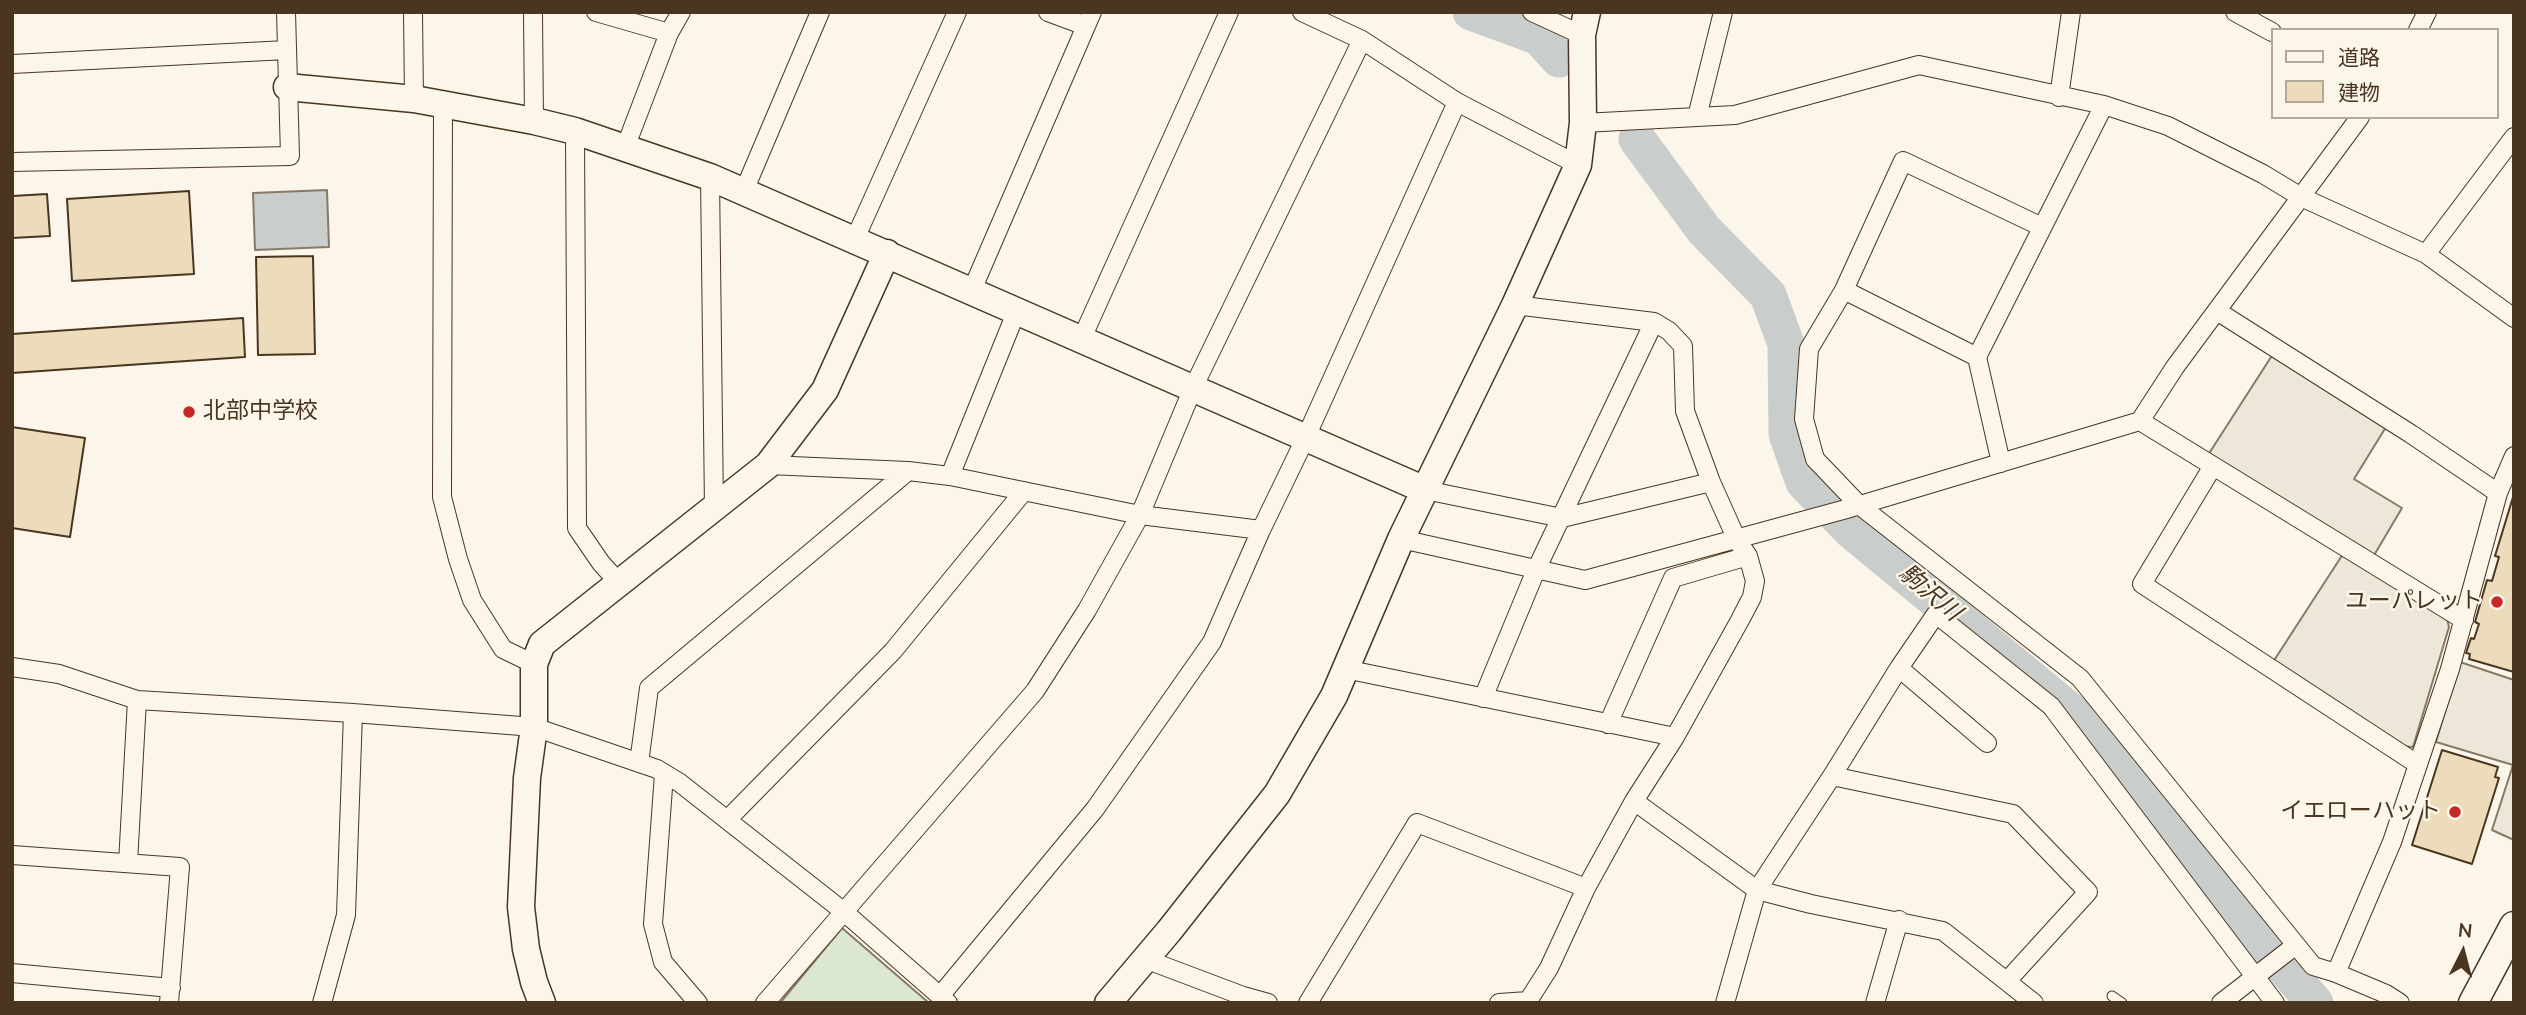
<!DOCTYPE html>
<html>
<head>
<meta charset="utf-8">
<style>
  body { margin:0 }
  #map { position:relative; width:2526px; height:1015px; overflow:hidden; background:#fbf6e9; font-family:"Nunito Sans","Noto Sans JP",sans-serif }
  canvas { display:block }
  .frame { position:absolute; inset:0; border:14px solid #4a3520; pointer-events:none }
  .legend { position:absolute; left:2271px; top:28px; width:228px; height:91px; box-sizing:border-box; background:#fbf6e9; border:2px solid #b4a999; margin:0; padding:9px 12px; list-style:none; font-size:21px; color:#4a3520 }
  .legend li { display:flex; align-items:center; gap:14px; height:35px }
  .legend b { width:35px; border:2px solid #b4a999 }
  .north { position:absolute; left:2428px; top:917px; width:70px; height:70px; -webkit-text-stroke:5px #fbf6e9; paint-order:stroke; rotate:6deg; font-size:19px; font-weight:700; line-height:28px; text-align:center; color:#4a3520 }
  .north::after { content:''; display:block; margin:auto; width:24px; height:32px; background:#4a3520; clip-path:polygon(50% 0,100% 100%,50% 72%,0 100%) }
</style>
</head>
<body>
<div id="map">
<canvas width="2526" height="1015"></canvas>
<div class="frame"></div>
<ul class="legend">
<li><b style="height:9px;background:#fbf6e9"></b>道路</li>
<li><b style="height:19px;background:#ecdcbc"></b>建物</li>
</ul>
<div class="north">N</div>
</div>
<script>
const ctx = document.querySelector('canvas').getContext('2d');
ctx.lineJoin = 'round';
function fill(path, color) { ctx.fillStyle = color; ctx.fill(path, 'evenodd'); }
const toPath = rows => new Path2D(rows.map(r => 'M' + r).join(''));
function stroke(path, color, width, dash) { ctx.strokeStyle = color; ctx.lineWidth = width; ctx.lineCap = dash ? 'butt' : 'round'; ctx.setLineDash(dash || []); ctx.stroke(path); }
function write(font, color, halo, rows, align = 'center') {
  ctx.font = font + ' "Nunito Sans","Noto Sans JP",sans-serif'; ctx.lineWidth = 5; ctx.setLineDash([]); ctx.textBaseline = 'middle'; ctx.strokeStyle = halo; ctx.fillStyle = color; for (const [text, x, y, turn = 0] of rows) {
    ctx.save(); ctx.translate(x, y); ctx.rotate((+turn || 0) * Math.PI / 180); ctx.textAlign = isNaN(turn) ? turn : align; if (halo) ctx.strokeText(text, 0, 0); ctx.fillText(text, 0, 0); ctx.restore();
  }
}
const green = toPath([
  [842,928,929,1003,780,1003,842,928]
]);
fill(green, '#dce7d0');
stroke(green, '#887966', 2);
const parking = toPath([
  [2273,354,2386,427,2354,479,2402,508,2373,557,2208,455,2273,354],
  [2343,554,2447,618,2449,627,2413,747,2401,746,2273,662,2343,554],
  [2460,662,2514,680,2514,840,2492,830,2513,765,2436,742,2460,662]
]);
fill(parking, '#ede7d9');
stroke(parking, '#887966', 2);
const water = toPath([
  [327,190,329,247,255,250,253,193,327,190]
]);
fill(water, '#c9cecd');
stroke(water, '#887966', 2);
stroke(toPath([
  [1471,12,1539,37,1559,59],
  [1637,139,1704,230,1768,295,1786,344,1787,434,1804,482,1852,531,2087,725,2250,928,2315,1003]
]), '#c9cecd', 37);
const building = toPath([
  [189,191,194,274,72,281,67,199,189,191],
  [47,194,50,236,12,238,12,196,47,194],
  [313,256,315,354,258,355,256,257,313,256],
  [243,318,245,357,12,373,12,334,243,318],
  [12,427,85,438,70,537,12,528,12,427],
  [2514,494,2514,672,2469,659,2470,654,2466,653,2471,638,2474,639,2479,624,2475,622,2487,580,2492,581,2499,557,2495,556,2514,494],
  [2442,750,2498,767,2495,777,2499,778,2472,864,2412,845,2442,750]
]);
fill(building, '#ecdcbc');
stroke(building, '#4a3520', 2);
const lane = toPath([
  [2112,996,2122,1003]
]);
const street = toPath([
  [413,12,414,99],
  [533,12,534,121],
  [596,12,669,33],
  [1048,12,1086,26,1092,12],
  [1302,12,1362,40,1457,102,1578,165],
  [1532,12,1582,35],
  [2235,12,2272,32],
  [2418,30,2427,12],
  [12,64,287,50],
  [2059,97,2071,12],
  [443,105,442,497,458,559,472,600,503,649,534,664],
  [1697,117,1723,12],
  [1583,123,1735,115,1919,65,2104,105,2168,126,2263,174,2301,197,2426,254,2514,318],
  [575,131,577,528,601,563,619,583],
  [625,148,669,33,681,12],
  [12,162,290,156,286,12],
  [710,177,714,509],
  [744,191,820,12],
  [854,241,957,12],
  [2426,254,2514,137],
  [972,290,1086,26],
  [1844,290,1809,349,1804,419,1815,459,1859,505,2080,678,2313,966,2336,973,2386,994,2400,1003],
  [2217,311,2411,434,2498,493],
  [1082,338,1229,12],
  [1977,357,1844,290,1903,161,2042,227],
  [2140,421,2464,620],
  [2001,463,1977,357,2104,105],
  [768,465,908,471,950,476,1140,515,1261,530,1212,642,1095,809,940,996],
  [2213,466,2142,584,2417,764],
  [950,476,1017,310],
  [1425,490,1562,518,1711,482],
  [1261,530,1306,437,1457,102],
  [1401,539,1585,580,1850,508,2140,421,2175,367,2360,117],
  [12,667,59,674,137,700,353,713,534,727,657,769,680,783,843,911,948,1003],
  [1899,668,1987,743],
  [1345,669,1675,737],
  [1483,698,1536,570,1654,322],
  [1608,724,1673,578,1748,556],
  [639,763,649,688,908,471],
  [664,774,653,924,663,962,698,1003],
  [1832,776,2013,814,2088,892,2007,981],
  [1634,801,1757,890,1811,904,1943,931,2034,1003],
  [727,820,893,651,1024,491],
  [12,855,180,867,169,1003],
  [128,863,137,700],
  [1145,959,1243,996,1268,1003],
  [12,973,171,988],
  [2336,973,2392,842,2450,669,2498,493,2514,456],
  [322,1003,346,915,353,713],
  [765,1003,1035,691,1087,610,1140,515,1193,388,1362,40],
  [1308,1003,1417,823,1586,888],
  [1499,1003,1528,1001,1549,968,1586,888,1634,801,1675,737,1740,620,1752,597,1755,581,1748,556,1737,540,1711,482,1685,411,1683,346,1669,331,1654,322,1515,305],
  [1725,1003,1757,890,1832,776,1899,668,1936,614,2051,706,2275,1003],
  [1875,1003,1899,920],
  [2221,1003,2296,945]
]);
const secondary = toPath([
  [287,87,414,99,534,121,575,131,710,177,1425,490],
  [542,1003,534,982,526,949,521,907,527,778,534,727,534,664,542,644,768,465,825,390,887,253],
  [1108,1003,1169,931,1277,794,1334,696,1401,539,1515,305,1578,165,1583,123,1582,35,1587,12]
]);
const primary = toPath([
  [2473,1003,2514,926]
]);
stroke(lane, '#4a3520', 11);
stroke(street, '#4a3520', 20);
stroke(secondary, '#4a3520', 29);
stroke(primary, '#4a3520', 31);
stroke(lane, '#fbf6e9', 9);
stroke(street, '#fbf6e9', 18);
stroke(secondary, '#fbf6e9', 26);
stroke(primary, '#fbf6e9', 28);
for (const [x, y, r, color] of [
  [189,412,7,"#c62828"],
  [2497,602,7,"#c62828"],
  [2455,812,7,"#c62828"]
]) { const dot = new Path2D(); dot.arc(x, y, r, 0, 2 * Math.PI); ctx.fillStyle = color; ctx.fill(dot); stroke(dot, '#fbf6e9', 2.5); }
write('23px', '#4a3520', '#fbf6e9', [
  ["北部中学校",203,412,"left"],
  ["ユーパレット",2483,602],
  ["イエローハット",2441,812]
], 'right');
write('italic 24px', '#4a3520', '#fbf6e9', [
  ["駒沢川",1929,594,40]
]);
</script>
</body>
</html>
